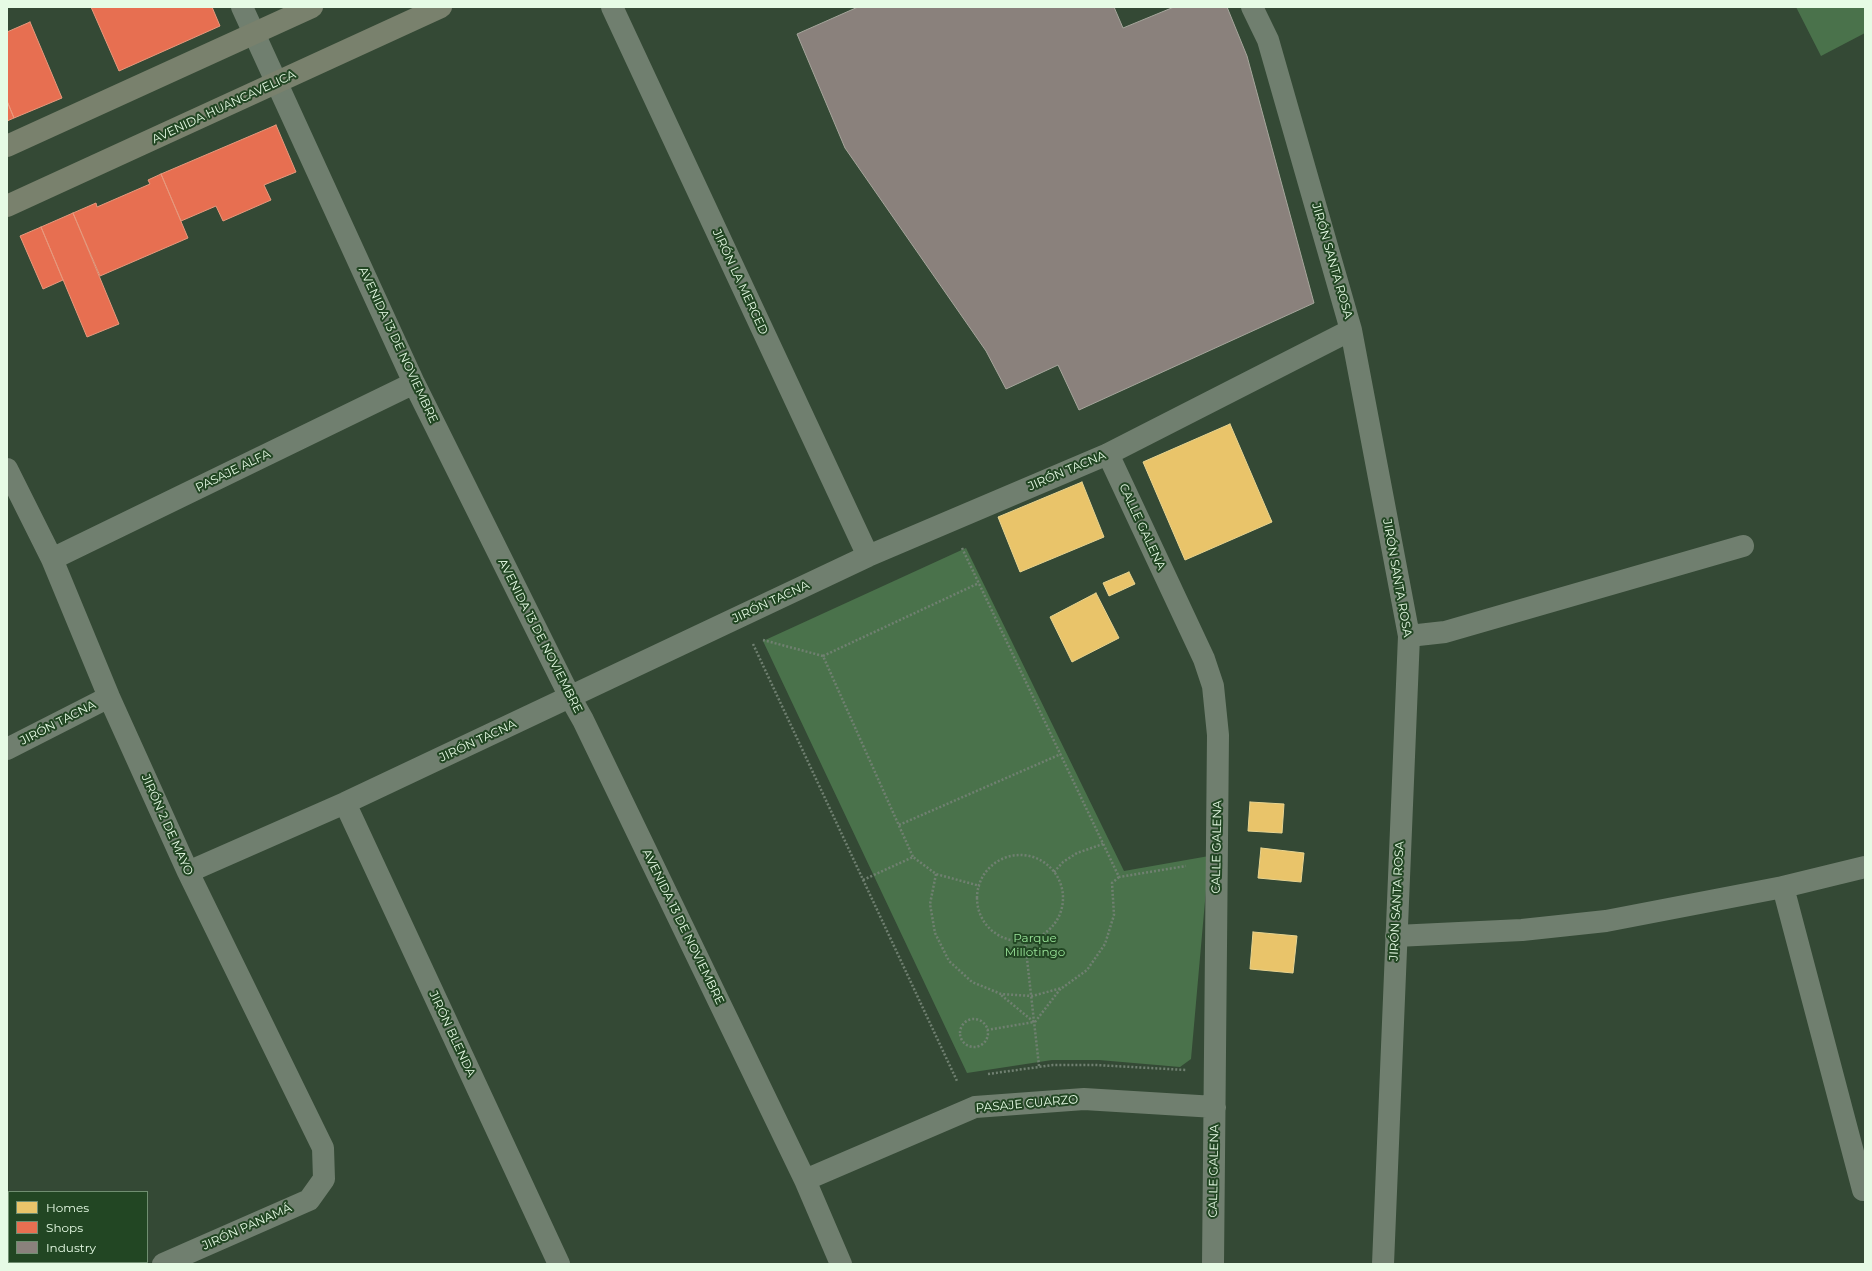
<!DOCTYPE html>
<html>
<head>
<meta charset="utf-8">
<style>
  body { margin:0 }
  #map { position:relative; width:1872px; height:1271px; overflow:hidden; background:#344935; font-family:Montserrat,sans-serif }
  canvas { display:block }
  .frame { position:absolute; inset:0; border:8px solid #e6fbe5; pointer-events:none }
  .legend { position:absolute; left:8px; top:1191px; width:140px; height:72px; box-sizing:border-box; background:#224623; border:1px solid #708e71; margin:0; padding:5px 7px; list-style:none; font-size:12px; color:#e6fbe5 }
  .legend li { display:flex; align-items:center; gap:8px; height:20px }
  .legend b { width:20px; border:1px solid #708e71 }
</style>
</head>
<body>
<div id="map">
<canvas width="1872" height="1271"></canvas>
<div class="frame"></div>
<ul class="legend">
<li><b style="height:11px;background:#e9c46a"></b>Homes</li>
<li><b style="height:11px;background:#e76f51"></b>Shops</li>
<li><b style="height:11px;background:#8a817c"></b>Industry</li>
</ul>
</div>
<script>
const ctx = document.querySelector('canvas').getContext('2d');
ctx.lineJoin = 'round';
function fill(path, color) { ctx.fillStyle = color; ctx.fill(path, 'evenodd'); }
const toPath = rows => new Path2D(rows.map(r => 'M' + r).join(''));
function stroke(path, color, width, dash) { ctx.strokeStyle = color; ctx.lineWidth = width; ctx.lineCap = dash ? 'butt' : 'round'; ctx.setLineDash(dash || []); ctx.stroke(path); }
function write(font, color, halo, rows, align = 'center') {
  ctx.font = font + ' Montserrat,sans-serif'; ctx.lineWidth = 4; ctx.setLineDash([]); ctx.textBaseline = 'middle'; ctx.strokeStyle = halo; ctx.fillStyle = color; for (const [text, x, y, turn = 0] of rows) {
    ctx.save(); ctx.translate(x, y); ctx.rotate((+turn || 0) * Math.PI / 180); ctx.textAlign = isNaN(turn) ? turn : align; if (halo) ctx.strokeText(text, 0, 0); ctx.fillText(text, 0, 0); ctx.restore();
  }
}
fill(toPath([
  [1796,7,1865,7,1865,33,1821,56],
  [966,548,1124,871,1209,856,1191,1059,1180,1067,1099,1060,1052,1060,967,1073,763,641]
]), '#4a724b');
const homes = toPath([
  [1230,424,1272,522,1185,560,1143,462,1230,424],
  [1082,482,1104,537,1020,572,998,517,1082,482],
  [1129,572,1135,584,1109,596,1103,583,1129,572],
  [1096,593,1119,638,1072,662,1050,617,1096,593],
  [1250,802,1284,804,1282,833,1248,831,1250,802],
  [1261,848,1304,853,1301,882,1258,878,1261,848],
  [1253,932,1297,936,1293,973,1250,969,1253,932]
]);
fill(homes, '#e9c46a');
stroke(homes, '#e8d48f', 1);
const shops = toPath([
  [91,7,212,7,220,26,119,71,91,7],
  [30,22,62,98,14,118,7,101,7,32,30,22],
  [7,101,14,118,7,121,7,101],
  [276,125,296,172,264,185,271,200,223,221,216,206,181,221,161,174,276,125],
  [161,174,188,238,100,276,73,213,96,203,97,207,150,184,148,180,161,174],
  [73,213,119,324,87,337,41,227,73,213],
  [41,227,63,280,43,289,20,236,41,227]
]);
fill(shops, '#e76f51');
stroke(shops, '#e7997d', 1);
const industry = toPath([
  [858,7,1114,7,1123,28,1174,7,1227,7,1247,56,1314,303,1079,410,1058,365,1006,389,986,351,845,148,797,34,858,7]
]);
fill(industry, '#8a817c');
stroke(industry, '#a6a69c', 1);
stroke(toPath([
  [962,548,1119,877,1186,866],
  [763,640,823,656,913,857],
  [753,644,957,1081],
  [823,656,979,583],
  [899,825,1061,754],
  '977 898a43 43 0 1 1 86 0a43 43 0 1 1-86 0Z',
  [1054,872,1063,862,1077,853,1103,844],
  [936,874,930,904,935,933,949,961,972,982,1001,994,1032,996,1062,988,1087,970,1105,944,1114,915,1112,883,1119,877],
  [863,880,913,857,936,874,980,886],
  [1025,941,1039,1066],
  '960 1033a14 14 0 1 1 28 0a14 14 0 1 1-28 0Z',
  [1035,1022,1061,988],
  [987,1030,1034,1022,1001,995],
  [988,1074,1053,1065,1096,1065,1186,1070]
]), '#708071', 2.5, [2, 2]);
stroke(toPath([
  [242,7,414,383,570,697,583,720,805,1180,841,1264],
  [612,7,868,556],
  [1252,7,1268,40,1351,330,1409,636,1383,1264],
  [1108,454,1204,659,1213,686,1218,735,1213,1264],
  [7,469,52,559,109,697,188,872,323,1148,324,1179,309,1200,163,1264],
  [52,559,414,383],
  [1409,636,1445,632,1743,546],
  [7,749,109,697],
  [345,803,559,1264],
  [188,872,345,803,868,556,1108,454,1351,330],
  [1783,887,1863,1190],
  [1396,936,1522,930,1606,921,1783,887,1865,867],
  [805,1180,975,1107,1084,1099,1215,1107]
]), '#707f6f', 22);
stroke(toPath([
  [7,146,312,7],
  [7,206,441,7]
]), '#79816d', 22);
write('12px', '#e6fbe5', '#224623', [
  ["AVENIDA HUANCAVELICA",224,107,-25],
  ["JIRÓN SANTA ROSA",1332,261,74],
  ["JIRÓN LA MERCED",740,282,65],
  ["AVENIDA 13 DE NOVIEMBRE",398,345,65],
  ["PASAJE ALFA",233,471,-26],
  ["JIRÓN TACNA",1067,471,-23],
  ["CALLE GALENA",1142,527,65],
  ["JIRÓN SANTA ROSA",1397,578,80],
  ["JIRÓN TACNA",771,602,-25],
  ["AVENIDA 13 DE NOVIEMBRE",540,636,63],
  ["JIRÓN TACNA",58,723,-27],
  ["JIRÓN TACNA",478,741,-25],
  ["JIRÓN 2 DE MAYO",167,825,66],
  ["CALLE GALENA",1217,847,-89],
  ["JIRÓN SANTA ROSA",1397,901,-87],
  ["AVENIDA 13 DE NOVIEMBRE",683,927,64],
  ["JIRÓN BLENDA",452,1034,65],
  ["PASAJE CUARZO",1027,1104,-5],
  ["CALLE GALENA",1214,1171,-89],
  ["JIRÓN PANAMÁ",247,1227,-24]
]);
write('12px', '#99e499', '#224623', [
  ["Parque",1035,938],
  ["Millotingo",1035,952]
]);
</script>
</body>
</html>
